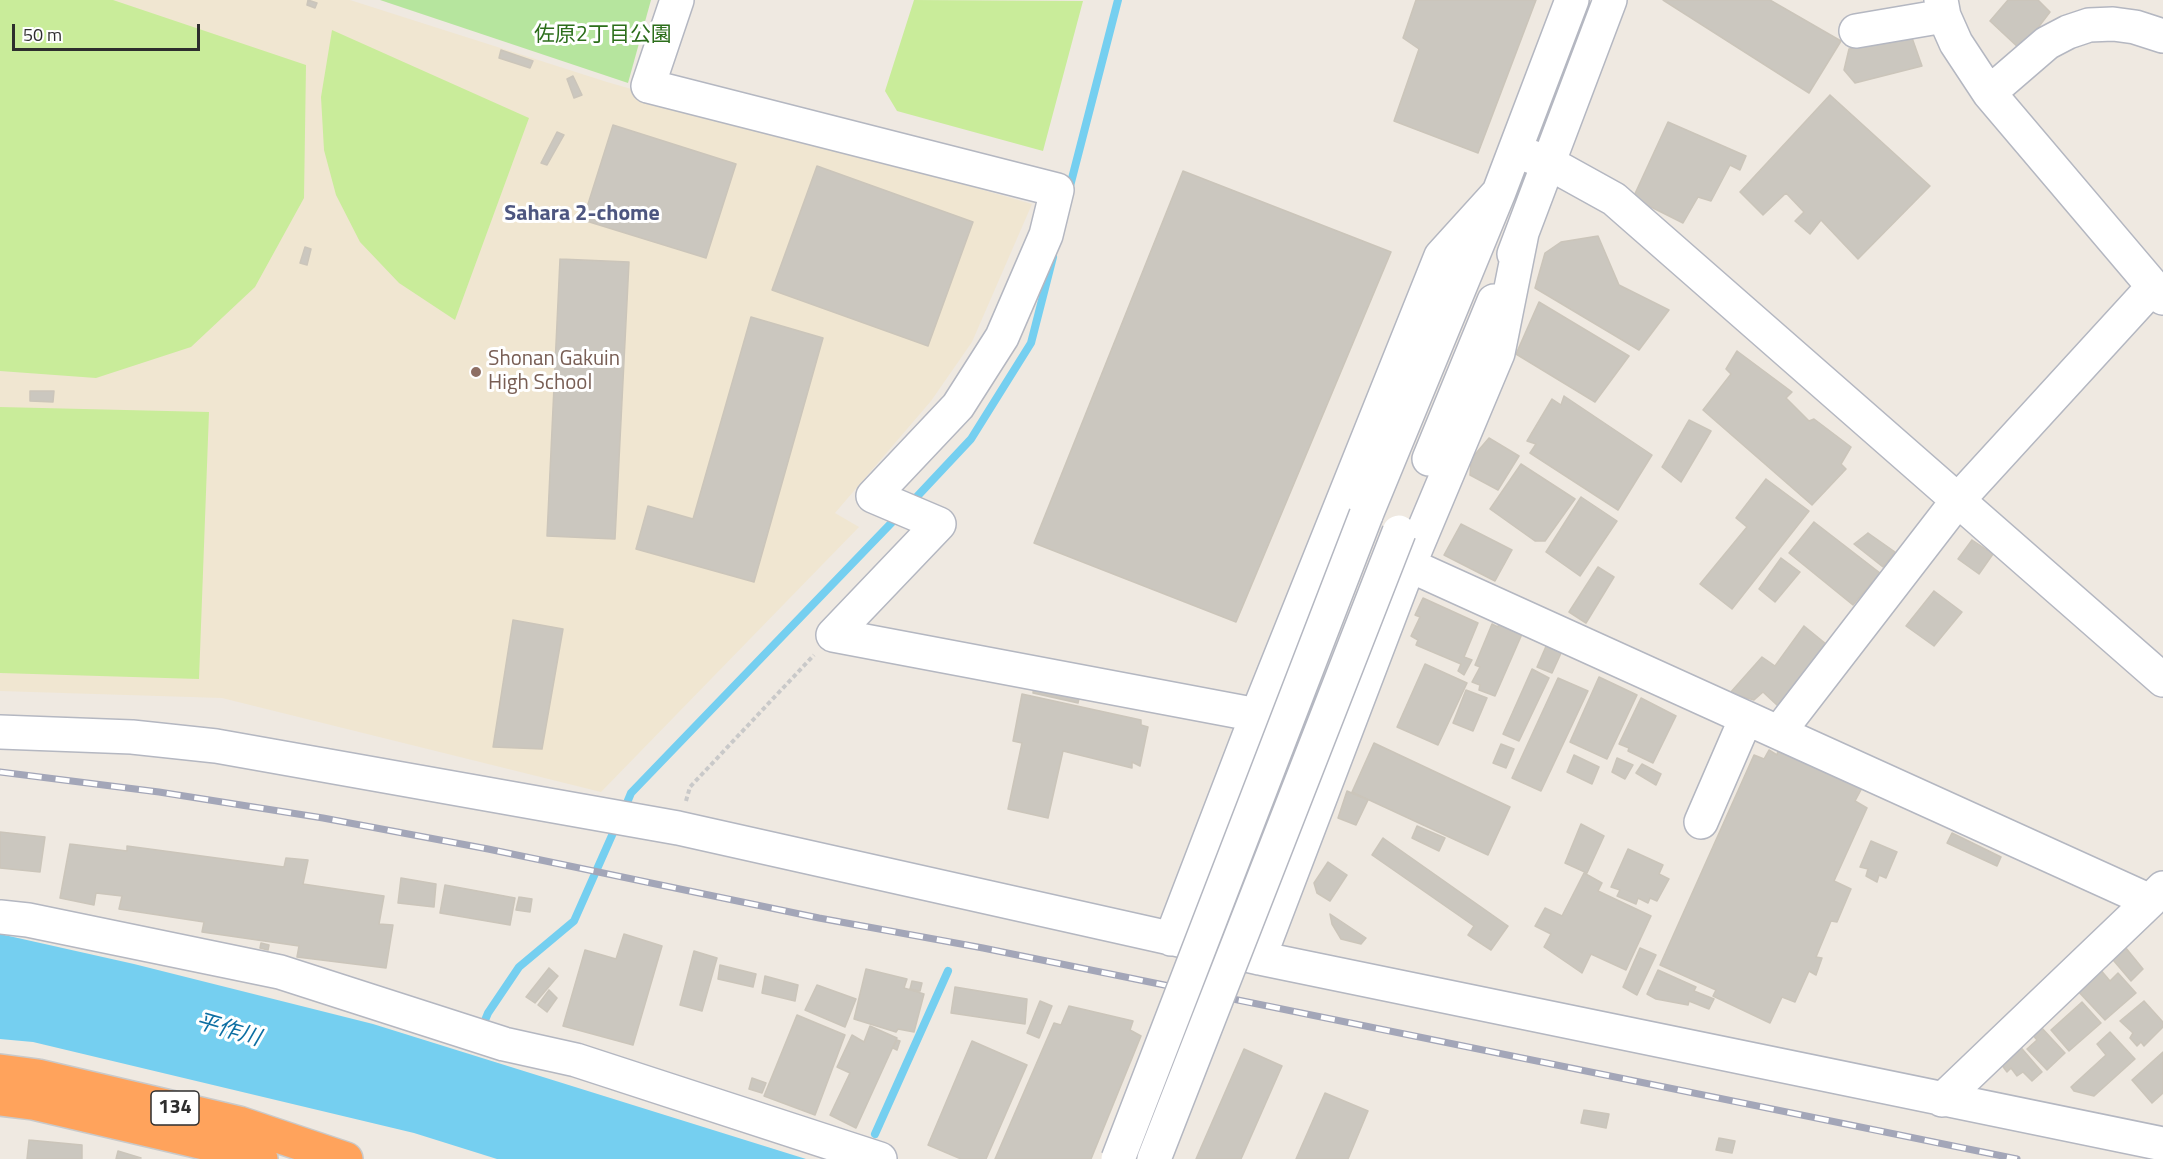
<!DOCTYPE html>
<html>
<head>
<meta charset="utf-8">
<style>
  body { margin:0 }
  #map { position:relative; width:2163px; height:1159px; overflow:hidden; background:#efe9e1; font-family:"Titillium Web",sans-serif }
  canvas { display:block }
  .scale { position:absolute; left:12px; top:24px; width:188px; height:27px; box-sizing:border-box; border:3px solid #2e2e2e; border-top:0; padding-left:8px; font-size:18px; line-height:21px; white-space:nowrap; color:#2e2e2e; -webkit-text-stroke:4px #fff; paint-order:stroke }
</style>
</head>
<body>
<div id="map">
<canvas width="2163" height="1159"></canvas>
<div class="scale">50 m</div>
</div>
<script>
const ctx = document.querySelector('canvas').getContext('2d');
ctx.lineJoin = 'round';
function fill(path, color) { ctx.fillStyle = color; ctx.fill(path, 'evenodd'); }
const toPath = rows => new Path2D(rows.map(r => 'M' + r).join(''));
function stroke(path, color, width, dash) { ctx.strokeStyle = color; ctx.lineWidth = width; ctx.lineCap = dash ? 'butt' : 'round'; ctx.setLineDash(dash || []); ctx.stroke(path); }
function write(font, color, halo, rows, align = 'center') {
  ctx.font = font + ' "Titillium Web","Noto Sans JP",sans-serif'; ctx.lineWidth = 6; ctx.setLineDash([]); ctx.textBaseline = 'middle'; ctx.strokeStyle = halo; ctx.fillStyle = color; for (const [text, x, y, turn = 0] of rows) {
    ctx.save(); ctx.translate(x, y); ctx.rotate((+turn || 0) * Math.PI / 180); ctx.textAlign = isNaN(turn) ? turn : align; if (halo) ctx.strokeText(text, 0, 0); ctx.fillText(text, 0, 0); ctx.restore();
  }
}
fill(toPath([
  [0,0,350,0,607,82,1032,204,972,342,931,401,835,513,859,527,601,792,222,698,0,691]
]), '#f0e6d1');
fill(toPath([
  [380,0,651,0,628,83]
]), '#b6e59e');
fill(toPath([
  [0,0,113,0,306,65,304,198,255,287,191,347,96,378,0,371],
  [914,0,1083,1,1043,151,897,111,885,91],
  [332,30,529,118,455,320,399,283,360,242,336,195,324,150,321,97],
  [0,407,209,412,199,679,0,673]
]), '#c9ec9a');
fill(toPath([
  [0,934,134,964,373,1024,806,1159,497,1159,414,1133,33,1042,0,1039]
]), '#75cff0');
stroke(toPath([
  [1069,190,1118,0],
  [910,504,971,439,1031,343,1053,257],
  [624,810,631,793,899,515],
  [481,1030,488,1013,519,967,574,921,617,824],
  [875,1134,948,971]
]), '#75cff0', 8);
const building = toPath([
  [308,0,317,3,315,8,307,5,308,0],
  [1416,0,1536,0,1478,153,1394,121,1419,49,1403,38,1416,0],
  [1663,0,1770,0,1841,41,1809,93,1663,0],
  [2008,0,2038,0,2050,12,2021,50,1990,21,2008,0],
  [1911,35,1922,66,1855,83,1844,70,1849,49,1911,35],
  [501,50,533,61,530,68,499,58,501,50],
  [573,76,582,95,574,98,567,79,573,76],
  [1830,95,1930,186,1858,259,1821,220,1810,234,1795,221,1804,212,1786,193,1763,215,1740,192,1830,95],
  [1668,122,1746,156,1740,170,1730,165,1711,201,1698,197,1683,223,1633,198,1668,122],
  [613,125,736,164,706,258,583,220,613,125],
  [557,132,564,135,547,165,541,163,557,132],
  [817,166,973,222,928,346,772,290,817,166],
  [1183,171,1391,252,1236,622,1034,543,1183,171],
  [1598,236,1619,285,1669,310,1639,350,1535,288,1545,253,1561,242,1598,236],
  [305,247,311,249,307,265,300,263,305,247],
  [560,259,629,262,615,539,547,536,560,259],
  [1539,302,1629,356,1595,402,1516,354,1539,302],
  [751,317,823,338,754,582,636,549,648,506,693,519,751,317],
  [1737,351,1792,392,1786,398,1809,421,1814,419,1851,447,1841,464,1846,469,1812,505,1703,410,1731,374,1726,369,1737,351],
  [30,391,54,391,53,402,30,401,30,391],
  [1564,396,1652,455,1618,510,1530,453,1536,444,1527,441,1552,399,1561,405,1564,396],
  [1689,420,1711,431,1681,482,1662,467,1689,420],
  [1489,438,1519,456,1498,490,1470,475,1471,459,1489,438],
  [1521,464,1575,499,1545,541,1535,541,1490,509,1521,464],
  [1766,479,1809,511,1732,609,1700,584,1747,527,1736,518,1766,479],
  [1581,497,1617,521,1580,576,1546,552,1581,497],
  [1814,522,1880,573,1853,605,1789,553,1814,522],
  [1461,524,1512,550,1495,581,1444,555,1461,524],
  [1868,533,1895,552,1883,567,1854,544,1868,533],
  [1972,540,1993,554,1979,574,1958,559,1972,540],
  [1781,558,1800,572,1775,602,1759,589,1781,558],
  [1598,567,1614,577,1586,623,1569,612,1598,567],
  [1934,591,1962,612,1934,646,1906,626,1934,591],
  [1423,598,1478,623,1464,657,1472,660,1464,675,1458,671,1461,664,1416,645,1418,640,1411,636,1420,617,1415,615,1423,598],
  [513,620,563,629,542,749,493,747,513,620],
  [1499,623,1522,634,1495,696,1479,690,1480,685,1472,682,1480,667,1475,665,1492,624,1498,627,1499,623],
  [1804,626,1826,644,1778,706,1763,692,1754,700,1730,693,1762,657,1775,666,1804,626],
  [1547,644,1562,651,1552,673,1537,667,1547,644],
  [1425,664,1467,683,1438,745,1397,727,1425,664],
  [1532,669,1549,678,1519,741,1503,734,1532,669],
  [1599,677,1637,695,1607,759,1570,742,1599,677],
  [1558,678,1588,691,1541,791,1512,778,1558,678],
  [1034,684,1080,694,1078,703,1033,693,1034,684],
  [1466,690,1487,698,1473,731,1453,723,1466,690],
  [1022,694,1141,720,1141,725,1148,727,1140,766,1132,762,1132,768,1063,751,1048,818,1008,809,1022,743,1013,741,1022,694],
  [1641,698,1676,716,1653,763,1628,751,1629,748,1619,744,1641,698],
  [1374,743,1510,807,1488,855,1352,792,1374,743],
  [1501,744,1514,749,1506,768,1493,763,1501,744],
  [1769,750,1777,755,1778,751,1862,788,1855,801,1867,808,1834,881,1851,889,1837,922,1831,921,1816,957,1822,958,1816,975,1809,971,1795,1002,1782,997,1770,1023,1713,996,1716,990,1660,965,1754,755,1764,759,1769,750],
  [1574,755,1599,767,1592,784,1567,772,1574,755],
  [1617,758,1633,765,1625,779,1612,772,1617,758],
  [1642,764,1661,774,1656,785,1636,773,1642,764],
  [1347,791,1368,800,1356,825,1338,818,1347,791],
  [1581,824,1604,836,1587,873,1565,863,1581,824],
  [1417,826,1445,838,1439,851,1412,838,1417,826],
  [0,832,45,837,40,872,0,868,0,832],
  [1952,833,2001,857,1997,866,1947,843,1952,833],
  [1383,838,1508,926,1491,950,1468,935,1474,926,1372,855,1383,838],
  [1871,841,1897,852,1886,878,1879,875,1877,882,1866,876,1868,869,1860,867,1871,841],
  [70,844,127,851,127,846,284,867,286,858,308,860,303,884,384,896,379,924,393,925,386,968,297,957,299,946,202,932,204,922,119,909,122,896,96,893,94,905,60,898,70,844],
  [1628,849,1663,865,1659,874,1669,879,1657,901,1650,898,1648,903,1638,898,1636,904,1617,896,1620,890,1611,887,1628,849],
  [1328,862,1347,875,1330,901,1317,893,1314,883,1328,862],
  [1584,873,1602,883,1598,891,1651,916,1626,970,1591,954,1582,973,1544,947,1551,934,1535,926,1545,908,1562,916,1584,873],
  [401,878,436,884,434,907,398,903,401,878],
  [445,885,515,898,510,925,440,913,445,885],
  [519,897,532,899,530,912,516,910,519,897],
  [1330,914,1366,938,1361,944,1341,939,1332,924,1330,914],
  [624,934,662,946,633,1045,563,1026,585,950,616,959,624,934],
  [2121,942,2143,969,2131,981,2108,954,2121,942],
  [261,943,269,945,268,950,260,948,261,943],
  [1640,948,1656,955,1637,995,1623,987,1640,948],
  [694,951,717,958,702,1011,680,1005,694,951],
  [720,965,756,974,753,987,718,979,720,965],
  [549,968,558,976,535,1003,526,997,549,968],
  [2099,968,2110,981,2118,973,2136,993,2105,1020,2076,989,2099,968],
  [866,969,907,979,904,988,924,994,914,1032,898,1029,896,1032,854,1019,866,969],
  [1658,970,1696,987,1694,991,1714,999,1709,1009,1689,1001,1688,1005,1656,999,1647,994,1658,970],
  [765,976,798,985,795,1001,762,993,765,976],
  [912,981,922,983,920,991,910,989,912,981],
  [817,985,856,999,845,1027,805,1010,817,985],
  [955,987,1027,999,1025,1024,951,1013,955,987],
  [549,990,557,998,547,1012,538,1005,549,990],
  [1040,1001,1052,1006,1039,1038,1027,1033,1040,1001],
  [2144,1001,2163,1022,2163,1027,2144,1046,2141,1042,2137,1046,2130,1038,2133,1033,2120,1021,2144,1001],
  [2082,1002,2101,1023,2069,1051,2051,1030,2082,1002],
  [1069,1006,1133,1021,1130,1030,1141,1036,1091,1159,995,1159,1054,1023,1061,1025,1069,1006],
  [797,1015,845,1035,815,1115,764,1096,797,1015],
  [870,1026,897,1038,856,1128,830,1115,850,1073,837,1067,852,1035,864,1042,870,1026],
  [2040,1026,2065,1053,2047,1070,2027,1049,2037,1040,2032,1034,2040,1026],
  [2110,1032,2135,1059,2094,1096,2074,1091,2071,1087,2106,1055,2097,1044,2110,1032],
  [897,1040,900,1041,897,1050,893,1048,897,1040],
  [972,1041,1027,1065,986,1159,961,1159,928,1145,972,1041],
  [2017,1043,2042,1072,2032,1081,2023,1072,2017,1076,2011,1068,2007,1072,1998,1060,2017,1043],
  [1244,1049,1282,1066,1241,1159,1196,1159,1244,1049],
  [2163,1052,2163,1093,2152,1103,2132,1080,2163,1052],
  [752,1078,766,1083,762,1093,749,1089,752,1078],
  [1325,1093,1368,1111,1348,1159,1296,1159,1325,1093],
  [1584,1110,1609,1114,1606,1128,1581,1123,1584,1110],
  [1719,1138,1735,1141,1732,1153,1716,1150,1719,1138],
  [29,1140,82,1145,82,1159,27,1159,29,1140],
  [118,1151,141,1158,116,1159,118,1151]
]);
fill(building, '#cbc7bf');
stroke(building, '#cbc5ba', 1.5);
const minor = toPath([
  [677,0,648,86,1057,190,1046,235,1002,337,958,406,873,496,939,524,833,635,1257,715],
  [1941,0,1944,16,1956,43,1989,93,2163,298],
  [1856,31,1944,16],
  [1989,93,2047,43,2068,32,2089,25,2113,24,2135,27,2163,36],
  [1515,151,1549,163,1614,199,2163,680],
  [1514,254,1610,0],
  [1429,459,1494,301],
  [1366,515,1499,192,1572,0],
  [1409,565,2150,901,2163,888],
  [0,732,132,737,216,746,678,828,1259,958,2163,1144],
  [1779,732,1958,500,2153,287],
  [1701,822,1746,718],
  [0,917,28,920,280,972,504,1044,576,1060,880,1159],
  [1171,939,1257,715,1441,256,1499,192],
  [1259,958,1409,565,1498,353,1522,233],
  [1942,1100,2150,901]
]);
const highway = toPath([
  [0,1071,38,1076,239,1123,346,1159],
  [0,1099,33,1103,230,1149,261,1159]
]);
stroke(minor, '#b4b7c1', 36);
stroke(highway, '#c9c9c9', 36);
stroke(toPath([
  [686,801,690,787,814,655]
]), '#c9c9c9', 4, [4.5, 3]);
stroke(minor, '#fff', 33);
stroke(highway, '#ffa35c', 33);
const rail = toPath([
  [0,772,159,792,323,818,488,849,819,918,983,948,2017,1159]
]);
stroke(rail, '#a3a6b8', 7);
stroke(rail, '#fff', 4.5, [14]);
const minorBridge = toPath([
  [1118,1159,1366,515],
  [1154,1159,1399,532]
]);
stroke(minorBridge, '#b4b7c1', 36, []);
stroke(minorBridge, '#fff', 33);
for (const [x, y, r, color] of [
  [476,372,6,"#8d6e63"]
]) { const dot = new Path2D(); dot.arc(x, y, r, 0, 2 * Math.PI); ctx.fillStyle = color; ctx.fill(dot); stroke(dot, '#fff', 2); }
for (const [x, y, w] of [
  [175,1108,48]
]) { const box = new Path2D(); box.roundRect(x - w / 2, y - 17, w, 34, 4.5); ctx.fillStyle = '#fff'; ctx.fill(box); stroke(box, '#2e2e2e', 1.5); }
write('bold 20px', '#2e2e2e', null, [
  ["134",175,1108]
]);
write('21px', '#2c6e1b', '#fff', [
  ["佐原2丁目公園",603,36]
]);
write('21px', '#785e54', '#fff', [
  ["Shonan Gakuin",488,360],
  ["High School",488,384]
], 'left');
write('bold 22px', '#4d5680', '#fff', [
  ["Sahara 2-chome",582,215]
]);
write('italic 22px', '#0d6fa3', '#fff', [
  ["平作川",228,1031,16]
]);
</script>
</body>
</html>
